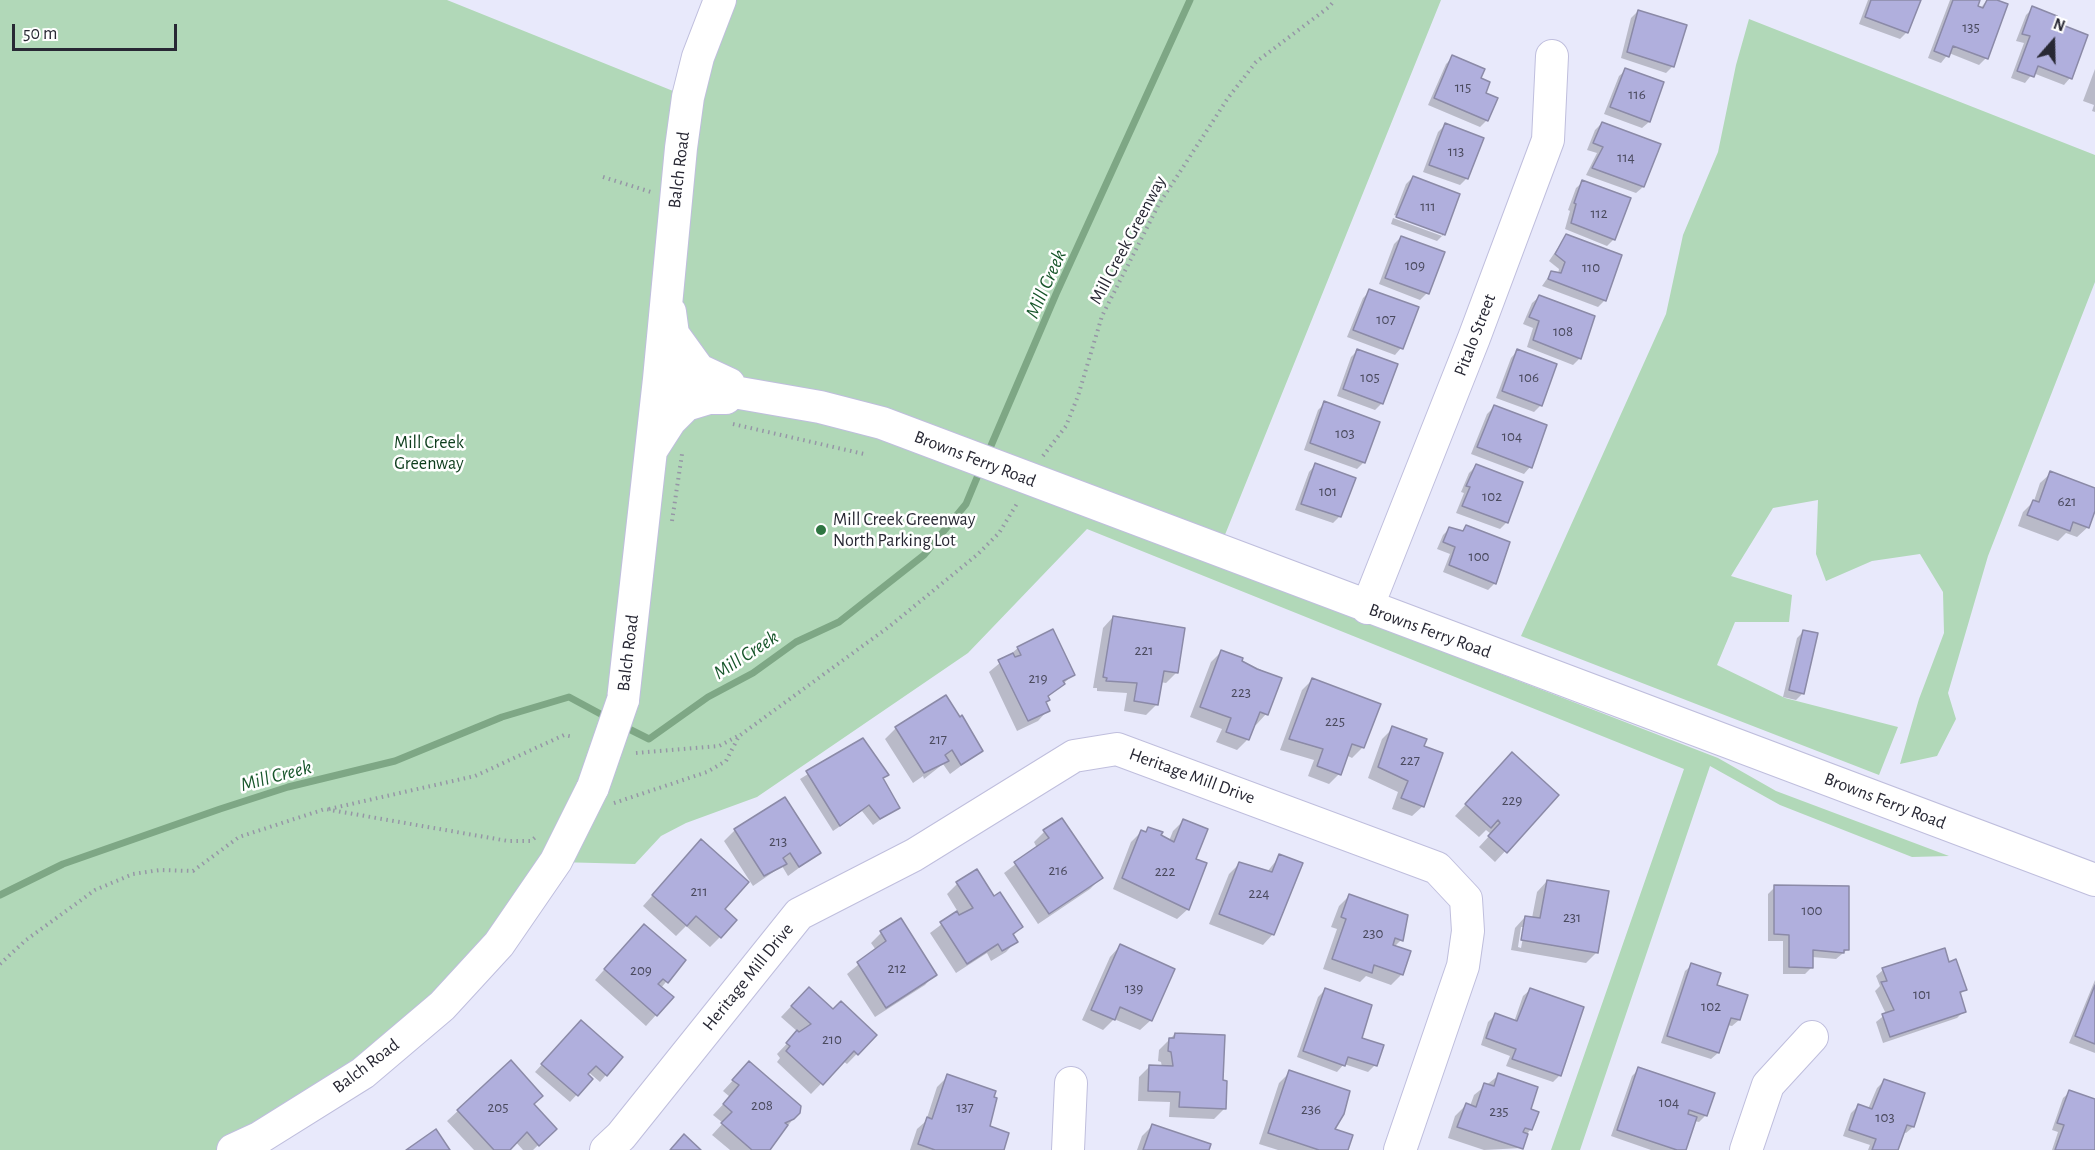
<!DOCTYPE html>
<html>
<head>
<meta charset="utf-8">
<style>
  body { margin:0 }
  #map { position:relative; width:2095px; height:1150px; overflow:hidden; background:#e8e9fb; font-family:"Alegreya Sans",sans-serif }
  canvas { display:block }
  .north { position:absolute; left:2023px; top:12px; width:60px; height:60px; -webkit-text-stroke:4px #fff; paint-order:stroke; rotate:20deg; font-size:16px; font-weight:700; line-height:24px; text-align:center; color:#282834 }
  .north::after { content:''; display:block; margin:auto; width:21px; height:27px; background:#282834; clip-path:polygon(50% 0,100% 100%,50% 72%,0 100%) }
  .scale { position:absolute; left:12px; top:24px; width:165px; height:27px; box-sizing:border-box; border:3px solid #282834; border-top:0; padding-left:8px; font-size:18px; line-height:21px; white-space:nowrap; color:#282834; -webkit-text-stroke:4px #fff; paint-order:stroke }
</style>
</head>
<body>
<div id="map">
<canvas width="2095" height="1150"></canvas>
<div class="north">N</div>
<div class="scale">50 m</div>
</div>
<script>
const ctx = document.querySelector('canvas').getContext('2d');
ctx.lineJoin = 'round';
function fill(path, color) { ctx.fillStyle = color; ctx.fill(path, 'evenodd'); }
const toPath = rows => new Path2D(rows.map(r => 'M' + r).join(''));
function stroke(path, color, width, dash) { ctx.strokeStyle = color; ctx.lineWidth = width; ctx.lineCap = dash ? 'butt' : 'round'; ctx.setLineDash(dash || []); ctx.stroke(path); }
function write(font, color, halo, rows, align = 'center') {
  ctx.font = font + ' "Alegreya Sans",sans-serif'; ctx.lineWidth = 5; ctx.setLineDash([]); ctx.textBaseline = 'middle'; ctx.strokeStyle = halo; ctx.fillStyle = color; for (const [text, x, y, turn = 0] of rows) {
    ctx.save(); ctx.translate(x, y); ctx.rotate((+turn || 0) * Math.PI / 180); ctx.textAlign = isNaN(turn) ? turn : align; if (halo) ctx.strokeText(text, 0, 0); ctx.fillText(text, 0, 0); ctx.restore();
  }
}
fill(toPath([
  [0,0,447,0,688,97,720,0,1441,0,1218,552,1095,517,1718,758,1776,791,1949,856,1912,857,1780,805,1710,766,1580,1150,1551,1150,1684,769,1087,529,968,653,757,797,686,823,661,836,635,864,556,862,442,1006,234,1150,0,1150],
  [1749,19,2095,155,2095,282,1988,556,1948,693,1956,719,1937,756,1900,764,1919,699,1944,633,1943,592,1920,554,1872,561,1826,581,1816,554,1818,500,1773,508,1731,576,1792,595,1789,622,1735,622,1717,665,1785,698,1898,727,1879,775,1521,636,1666,314,1683,235,1718,152,1736,65]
]), '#b1d8b8');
fill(toPath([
  [1868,0,1919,0,1907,32,1900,39,1859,24],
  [1950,0,1979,0,1976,7,1980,9,1987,0,1993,0,1986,58,1979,65,1949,53,1941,63,1928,58],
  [2033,8,2053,23,2070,78,2064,85,2033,73,2025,83,2011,78,2024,43,2016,41,2026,15],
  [1638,11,1673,66,1666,73,1621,58,1631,18],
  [1453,57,1479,79,1487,120,1480,127,1428,105,1446,64],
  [2095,69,2095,112,2092,111,2094,105,2083,101],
  [1626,70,1662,82,1649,122,1642,128,1604,114,1619,76],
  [1602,123,1659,145,1643,187,1636,193,1586,175,1597,153,1587,150,1595,130],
  [1445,125,1467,178,1460,185,1423,172,1438,132],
  [1413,177,1444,234,1437,241,1391,224,1393,218,1442,236,1442,232,1394,215,1406,184],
  [1583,182,1614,239,1607,246,1565,229,1570,211,1568,210,1576,188],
  [1566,236,1605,300,1598,307,1542,286,1551,273,1558,274,1559,269,1549,261],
  [1401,237,1427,293,1420,300,1379,284,1394,244],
  [1370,291,1401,348,1395,355,1347,337,1363,298],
  [1539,297,1580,358,1573,365,1527,347,1533,328,1523,324,1532,303],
  [1358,350,1382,403,1375,410,1337,396,1351,357],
  [1517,351,1541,405,1534,412,1496,398,1511,358],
  [1325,403,1364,462,1357,469,1304,450,1318,410],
  [1494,407,1530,467,1524,474,1471,454,1487,414],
  [1315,465,1340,516,1333,523,1295,510,1309,472],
  [1476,466,1507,522,1500,529,1456,513,1464,493,1461,492,1469,473],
  [2051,473,2095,489,2095,507,2088,527,2077,537,2066,533,2058,541,2018,526,2023,512,2034,501,2040,483],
  [1466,527,1495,583,1488,590,1443,572,1450,554,1437,549,1443,535,1450,528,1461,532],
  [1113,617,1183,629,1176,673,1166,683,1160,682,1157,704,1146,715,1124,711,1127,693,1097,691,1097,688,1093,688,1103,628],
  [1804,631,1803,693,1796,700,1783,697,1797,638],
  [1018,648,1073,675,1047,698,1045,703,1048,710,1038,721,1017,731,989,672],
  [1222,651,1280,679,1266,714,1256,725,1253,724,1247,740,1237,750,1216,742,1222,729,1190,717,1211,662],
  [1312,680,1363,747,1352,758,1346,755,1339,774,1329,784,1308,776,1314,760,1280,750,1302,690],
  [945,697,981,751,950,774,943,764,924,779,923,776,913,783,885,739,896,728],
  [1393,728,1422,747,1423,806,1412,816,1392,809,1398,792,1368,778,1382,739],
  [863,740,887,775,882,780,898,807,873,825,862,811,833,831,800,779],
  [1502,765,1557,795,1495,862,1479,847,1491,834,1486,830,1479,837,1455,816],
  [784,799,819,853,788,876,782,866,753,886,724,841,735,830],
  [1183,821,1194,860,1188,909,1177,919,1113,889,1131,842,1141,832,1145,833,1149,829,1169,841,1173,831],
  [1044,832,1101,878,1090,889,1038,924,1004,873,1037,848,1034,842],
  [691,852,723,909,720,937,710,947,686,926,676,936,643,906],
  [1280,856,1273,934,1263,945,1209,924,1229,874,1239,864,1267,872],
  [1547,881,1597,952,1586,963,1511,950,1515,928,1525,917,1532,918,1537,892],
  [1521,927,1525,927,1521,948,1518,947],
  [957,884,993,898,1021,927,1013,936,1016,941,1006,952,991,961,987,953,956,973,930,933,958,912,947,894],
  [1775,887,1848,949,1836,959,1812,957,1812,967,1805,974,1783,974,1783,941,1768,941,1768,894],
  [1349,896,1401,940,1394,947,1409,952,1401,975,1391,985,1366,976,1360,982,1323,969,1337,929,1331,927,1339,906],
  [881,933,935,974,925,985,875,1017,847,974,876,950,871,943],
  [634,936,684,960,661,988,656,1015,646,1026,595,980],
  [1120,946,1151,1020,1140,1030,1114,1019,1103,1030,1082,1020,1110,957],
  [1948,964,1965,990,1959,995,1964,1011,1957,1018,1883,1043,1876,1022,1886,1014,1875,991,1880,986,1876,976,1883,970],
  [1692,965,1715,986,1739,1020,1732,1026,1727,1025,1718,1053,1711,1059,1661,1043,1685,971],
  [2095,980,2095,1053,2069,1043],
  [1325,990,1361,1039,1375,1065,1368,1072,1344,1064,1337,1072,1297,1057,1318,997],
  [1530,990,1560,1075,1553,1082,1506,1066,1510,1056,1481,1045,1488,1022,1495,1015,1514,1022,1523,996],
  [798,999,833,1011,875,1035,847,1064,843,1061,811,1094,777,1062,780,1058,777,1054,798,1032,781,1017],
  [574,1029,621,1057,600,1082,586,1070,591,1079,570,1102,535,1072],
  [1175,1034,1222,1082,1225,1108,1214,1119,1169,1117,1170,1102,1138,1101,1139,1077,1150,1066,1162,1067,1161,1062,1158,1061,1159,1050],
  [511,1062,532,1104,555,1129,533,1150,523,1150,515,1141,507,1150,474,1150,447,1121],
  [749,1063,783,1090,799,1106,799,1112,768,1150,730,1150,712,1135,723,1123,713,1115,730,1097,723,1091],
  [1639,1069,1706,1115,1699,1122,1694,1121,1684,1150,1651,1150,1611,1136,1632,1076],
  [1290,1072,1333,1130,1346,1150,1278,1150,1259,1144,1279,1083],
  [1499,1075,1529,1110,1531,1129,1527,1134,1522,1148,1484,1150,1448,1138,1455,1116,1466,1105,1470,1106,1474,1095],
  [948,1076,988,1127,1002,1150,910,1150,917,1129,926,1121,937,1087],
  [1884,1081,1923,1094,1913,1127,1906,1133,1903,1132,1897,1150,1868,1150,1870,1145,1843,1136,1851,1113,1858,1106,1868,1109,1877,1088],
  [2070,1092,2095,1101,2095,1150,2052,1150,2058,1132,2052,1130,2063,1098],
  [1152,1126,1207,1150,1137,1150,1142,1136]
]), '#0003');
stroke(toPath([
  [987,455,1056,294,1190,0],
  [623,726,649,739,708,697,753,673,796,642,839,622,924,555,966,504,981,468],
  [0,895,63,864,220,809,288,787,395,761,502,717,569,697,608,718]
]), '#7ea785', 7);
const building = toPath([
  [1871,0,1921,0,1908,33,1865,17,1871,0],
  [1953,0,1980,0,1978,6,1983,8,1987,0,1997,0,2008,4,1988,59,1953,46,1949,57,1934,51,1953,0],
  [2032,6,2057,16,2055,22,2088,35,2072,79,2038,66,2034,77,2017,71,2030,36,2022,34,2032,6],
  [1638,10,1687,25,1674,67,1627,52,1638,10],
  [1452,55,1485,69,1481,78,1490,82,1486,93,1498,98,1488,121,1434,98,1452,55],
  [1625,68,1664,82,1650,122,1610,107,1625,68],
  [1602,122,1661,144,1644,187,1592,168,1603,147,1593,143,1602,122],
  [1445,123,1484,138,1468,179,1429,165,1445,123],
  [1413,176,1460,194,1445,235,1396,217,1413,176],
  [1582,180,1631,198,1615,240,1571,223,1576,204,1574,203,1582,180],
  [1566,234,1622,255,1606,301,1548,279,1551,271,1561,273,1565,262,1555,254,1566,234],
  [1401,236,1445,252,1429,294,1385,278,1401,236],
  [1369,289,1419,307,1403,349,1353,330,1369,289],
  [1539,295,1595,316,1581,359,1533,340,1539,321,1529,317,1539,295],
  [1357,349,1398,364,1383,404,1343,389,1357,349],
  [1517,349,1557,364,1542,406,1502,391,1517,349],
  [1324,401,1380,422,1365,463,1310,443,1324,401],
  [1494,405,1547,425,1532,468,1477,447,1494,405],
  [1315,463,1356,478,1341,517,1301,504,1315,463],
  [1476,464,1523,482,1508,523,1462,506,1470,487,1466,486,1476,464],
  [2050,471,2095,488,2095,511,2089,528,2073,522,2070,531,2027,515,2033,500,2039,502,2050,471],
  [1466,525,1510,542,1496,584,1449,565,1455,547,1443,542,1449,527,1463,531,1466,525],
  [1113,616,1185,628,1178,673,1164,671,1158,705,1134,701,1137,683,1106,681,1107,678,1103,677,1113,616],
  [1053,629,1075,675,1063,681,1065,684,1048,696,1050,700,1046,702,1050,711,1028,721,998,660,1013,653,1015,657,1021,655,1017,647,1053,629],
  [1803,630,1818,633,1804,694,1789,690,1803,630],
  [1221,650,1243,658,1242,661,1257,669,1282,678,1268,715,1260,712,1249,740,1226,732,1231,718,1200,707,1221,650],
  [1312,678,1381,704,1364,748,1352,744,1341,775,1317,766,1323,749,1289,739,1312,678],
  [946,695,960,717,962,715,983,751,961,765,952,750,945,755,949,761,924,773,895,727,946,695],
  [1392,726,1427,739,1424,746,1443,753,1424,807,1401,798,1408,781,1378,767,1392,726],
  [863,738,889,775,883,778,900,808,880,819,869,805,840,826,806,771,863,738],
  [1512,752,1559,795,1507,853,1488,836,1500,823,1498,820,1491,828,1465,804,1512,752],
  [785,797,821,853,799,867,790,853,783,858,787,864,764,876,734,829,785,797],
  [1062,818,1103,878,1049,914,1014,862,1049,838,1043,830,1062,818],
  [1183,819,1208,829,1196,859,1207,863,1189,910,1122,878,1141,830,1146,832,1148,827,1163,832,1161,835,1174,842,1183,819],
  [701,839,749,882,725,909,737,920,721,938,696,916,687,926,652,895,701,839],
  [1279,854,1303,863,1274,935,1219,914,1239,862,1272,872,1279,854],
  [977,869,994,896,1000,892,1023,927,1013,934,1018,942,1002,951,998,944,967,964,940,922,957,911,959,915,973,908,956,882,977,869],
  [1547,880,1609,891,1598,953,1521,940,1525,916,1540,918,1547,880],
  [1774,885,1849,886,1849,950,1844,950,1844,953,1813,950,1813,968,1789,967,1789,935,1774,934,1774,885],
  [1349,894,1408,915,1403,941,1395,938,1393,945,1411,951,1403,975,1374,965,1372,973,1332,959,1346,919,1341,917,1349,894],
  [901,918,937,975,886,1008,857,962,886,941,880,931,901,918],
  [644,924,686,960,668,983,663,979,658,984,674,997,657,1016,604,969,644,924],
  [1120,944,1175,969,1152,1021,1120,1007,1115,1020,1091,1010,1120,944],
  [1945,948,1949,962,1956,959,1967,990,1960,992,1966,1012,1890,1037,1882,1014,1894,1010,1881,982,1887,981,1882,968,1945,948],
  [1691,963,1721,973,1717,985,1748,995,1740,1020,1731,1018,1719,1053,1667,1036,1691,963],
  [2095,985,2095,1044,2075,1036,2095,985],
  [809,987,833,1009,841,1001,877,1035,858,1055,854,1051,823,1085,786,1051,790,1046,786,1043,797,1030,799,1032,811,1024,791,1006,809,987],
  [1325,988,1372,1005,1362,1038,1384,1045,1377,1066,1348,1057,1345,1066,1303,1051,1325,988],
  [1530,988,1584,1007,1561,1076,1512,1059,1516,1049,1486,1038,1495,1013,1517,1021,1530,988],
  [581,1020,623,1057,607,1076,596,1066,588,1074,593,1079,578,1096,541,1064,581,1020],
  [1175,1033,1225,1035,1223,1080,1227,1081,1226,1109,1179,1107,1180,1092,1148,1091,1149,1065,1173,1066,1171,1052,1168,1051,1169,1038,1174,1038,1175,1033],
  [511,1060,543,1096,534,1104,557,1129,539,1146,527,1132,510,1150,494,1150,457,1110,511,1060],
  [749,1061,801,1106,800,1113,794,1119,785,1123,788,1125,770,1150,752,1150,721,1123,732,1112,723,1104,739,1085,732,1080,749,1061],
  [1638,1067,1715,1093,1707,1116,1689,1110,1688,1114,1697,1117,1686,1150,1677,1150,1617,1130,1638,1067],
  [1289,1070,1350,1091,1344,1114,1335,1129,1353,1135,1348,1150,1319,1150,1268,1133,1289,1070],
  [1498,1073,1538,1087,1531,1109,1539,1112,1532,1130,1525,1128,1523,1132,1528,1134,1523,1149,1457,1127,1466,1103,1476,1107,1484,1083,1494,1086,1498,1073],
  [947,1074,996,1091,994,1097,997,1098,990,1126,1009,1133,1004,1150,935,1150,918,1144,927,1117,932,1119,947,1074],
  [1884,1079,1925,1093,1914,1127,1907,1125,1898,1150,1872,1150,1876,1139,1849,1130,1858,1104,1872,1109,1884,1079],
  [2069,1090,2095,1099,2095,1150,2055,1150,2064,1125,2057,1123,2069,1090],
  [1152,1124,1211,1144,1209,1150,1143,1150,1152,1124],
  [436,1129,450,1150,406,1150,436,1129],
  [684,1134,701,1150,670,1150,684,1134]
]);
fill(building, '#b0afdd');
stroke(building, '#8b8aa7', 1.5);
const minor = toPath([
  [670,312,673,334,699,370,729,384],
  [659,379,820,407,882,423,2095,880],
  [652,449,670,421,686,405,709,398,726,398],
  [1367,608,1474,338,1548,140,1552,56],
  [623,700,659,379,681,148,688,97,698,57,720,0],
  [233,1150,259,1138,363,1073,442,1006,499,944,556,861,593,787],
  [606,1150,621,1136,799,914,914,855,1074,756,1117,749,1437,868,1466,899,1468,931,1463,966,1400,1150],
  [1068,1150,1071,1083],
  [1746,1150,1768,1085,1812,1037]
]);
stroke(minor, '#bfbedd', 34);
stroke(toPath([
  [603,177,651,192],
  [733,424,864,454],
  [1043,456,1066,426,1078,396,1102,316,1159,204,1228,98,1256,62,1329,7,1335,0],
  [672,521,682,454],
  [636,753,719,746,738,736],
  [614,803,707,772,726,761,739,736,890,626,978,554,999,533,1018,502],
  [329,809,475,776,564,735,574,737],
  [0,964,26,940,95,890,133,874,160,870,193,871,239,837,325,809,508,841,531,841,538,835]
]), '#9696a6', 4, [1.5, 4.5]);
stroke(minor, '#fff', 32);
const minorBridge = toPath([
  [593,787,623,700]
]);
stroke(minorBridge, '#bfbedd', 34, []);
stroke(minorBridge, '#fff', 32);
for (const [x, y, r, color] of [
  [821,530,6,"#2e7541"]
]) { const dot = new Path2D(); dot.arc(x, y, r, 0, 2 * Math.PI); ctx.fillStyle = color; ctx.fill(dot); stroke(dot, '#fff', 2); }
write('15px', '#4a4a5e', null, [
  ["135",1971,27],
  ["115",1463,87],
  ["116",1637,94],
  ["113",1456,151],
  ["114",1626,157],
  ["111",1428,206],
  ["112",1599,213],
  ["109",1415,265],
  ["110",1591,267],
  ["107",1386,319],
  ["108",1563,331],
  ["105",1370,377],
  ["106",1529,377],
  ["103",1345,433],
  ["104",1512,436],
  ["101",1328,491],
  ["102",1492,496],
  ["621",2067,501],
  ["100",1479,556],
  ["221",1144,650],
  ["219",1038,678],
  ["223",1241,692],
  ["225",1335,721],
  ["217",938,739],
  ["227",1410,760],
  ["229",1512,800],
  ["213",778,841],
  ["216",1058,870],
  ["222",1165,871],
  ["211",699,891],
  ["224",1259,893],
  ["100",1812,910],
  ["231",1572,917],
  ["230",1373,933],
  ["212",897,968],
  ["209",641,970],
  ["139",1134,988],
  ["101",1922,994],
  ["102",1711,1006],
  ["210",832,1039],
  ["104",1669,1102],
  ["208",762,1105],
  ["205",498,1107],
  ["137",965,1107],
  ["236",1311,1109],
  ["235",1499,1111],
  ["103",1885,1117]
]);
write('18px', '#282834', '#fff', [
  ["Balch Road",679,170,-83],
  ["Mill Creek Greenway",1128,240,-62],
  ["Pitalo Street",1475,335,-69],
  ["Browns Ferry Road",975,459,21],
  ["Browns Ferry Road",1430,631,20],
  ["Balch Road",628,653,-83],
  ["Heritage Mill Drive",1192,776,20],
  ["Browns Ferry Road",1885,801,21],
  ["Heritage Mill Drive",748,977,-51],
  ["Balch Road",366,1066,-37]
]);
write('18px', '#0c3c1b', '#fff', [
  ["Mill Creek",429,443],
  ["Greenway",429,464]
]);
write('18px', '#282834', '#fff', [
  ["Mill Creek Greenway",833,520],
  ["North Parking Lot",833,541]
], 'left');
write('italic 20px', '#18562b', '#fff', [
  ["Mill Creek",1046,284,-66],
  ["Mill Creek",746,655,-33],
  ["Mill Creek",276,776,-15]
]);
</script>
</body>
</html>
